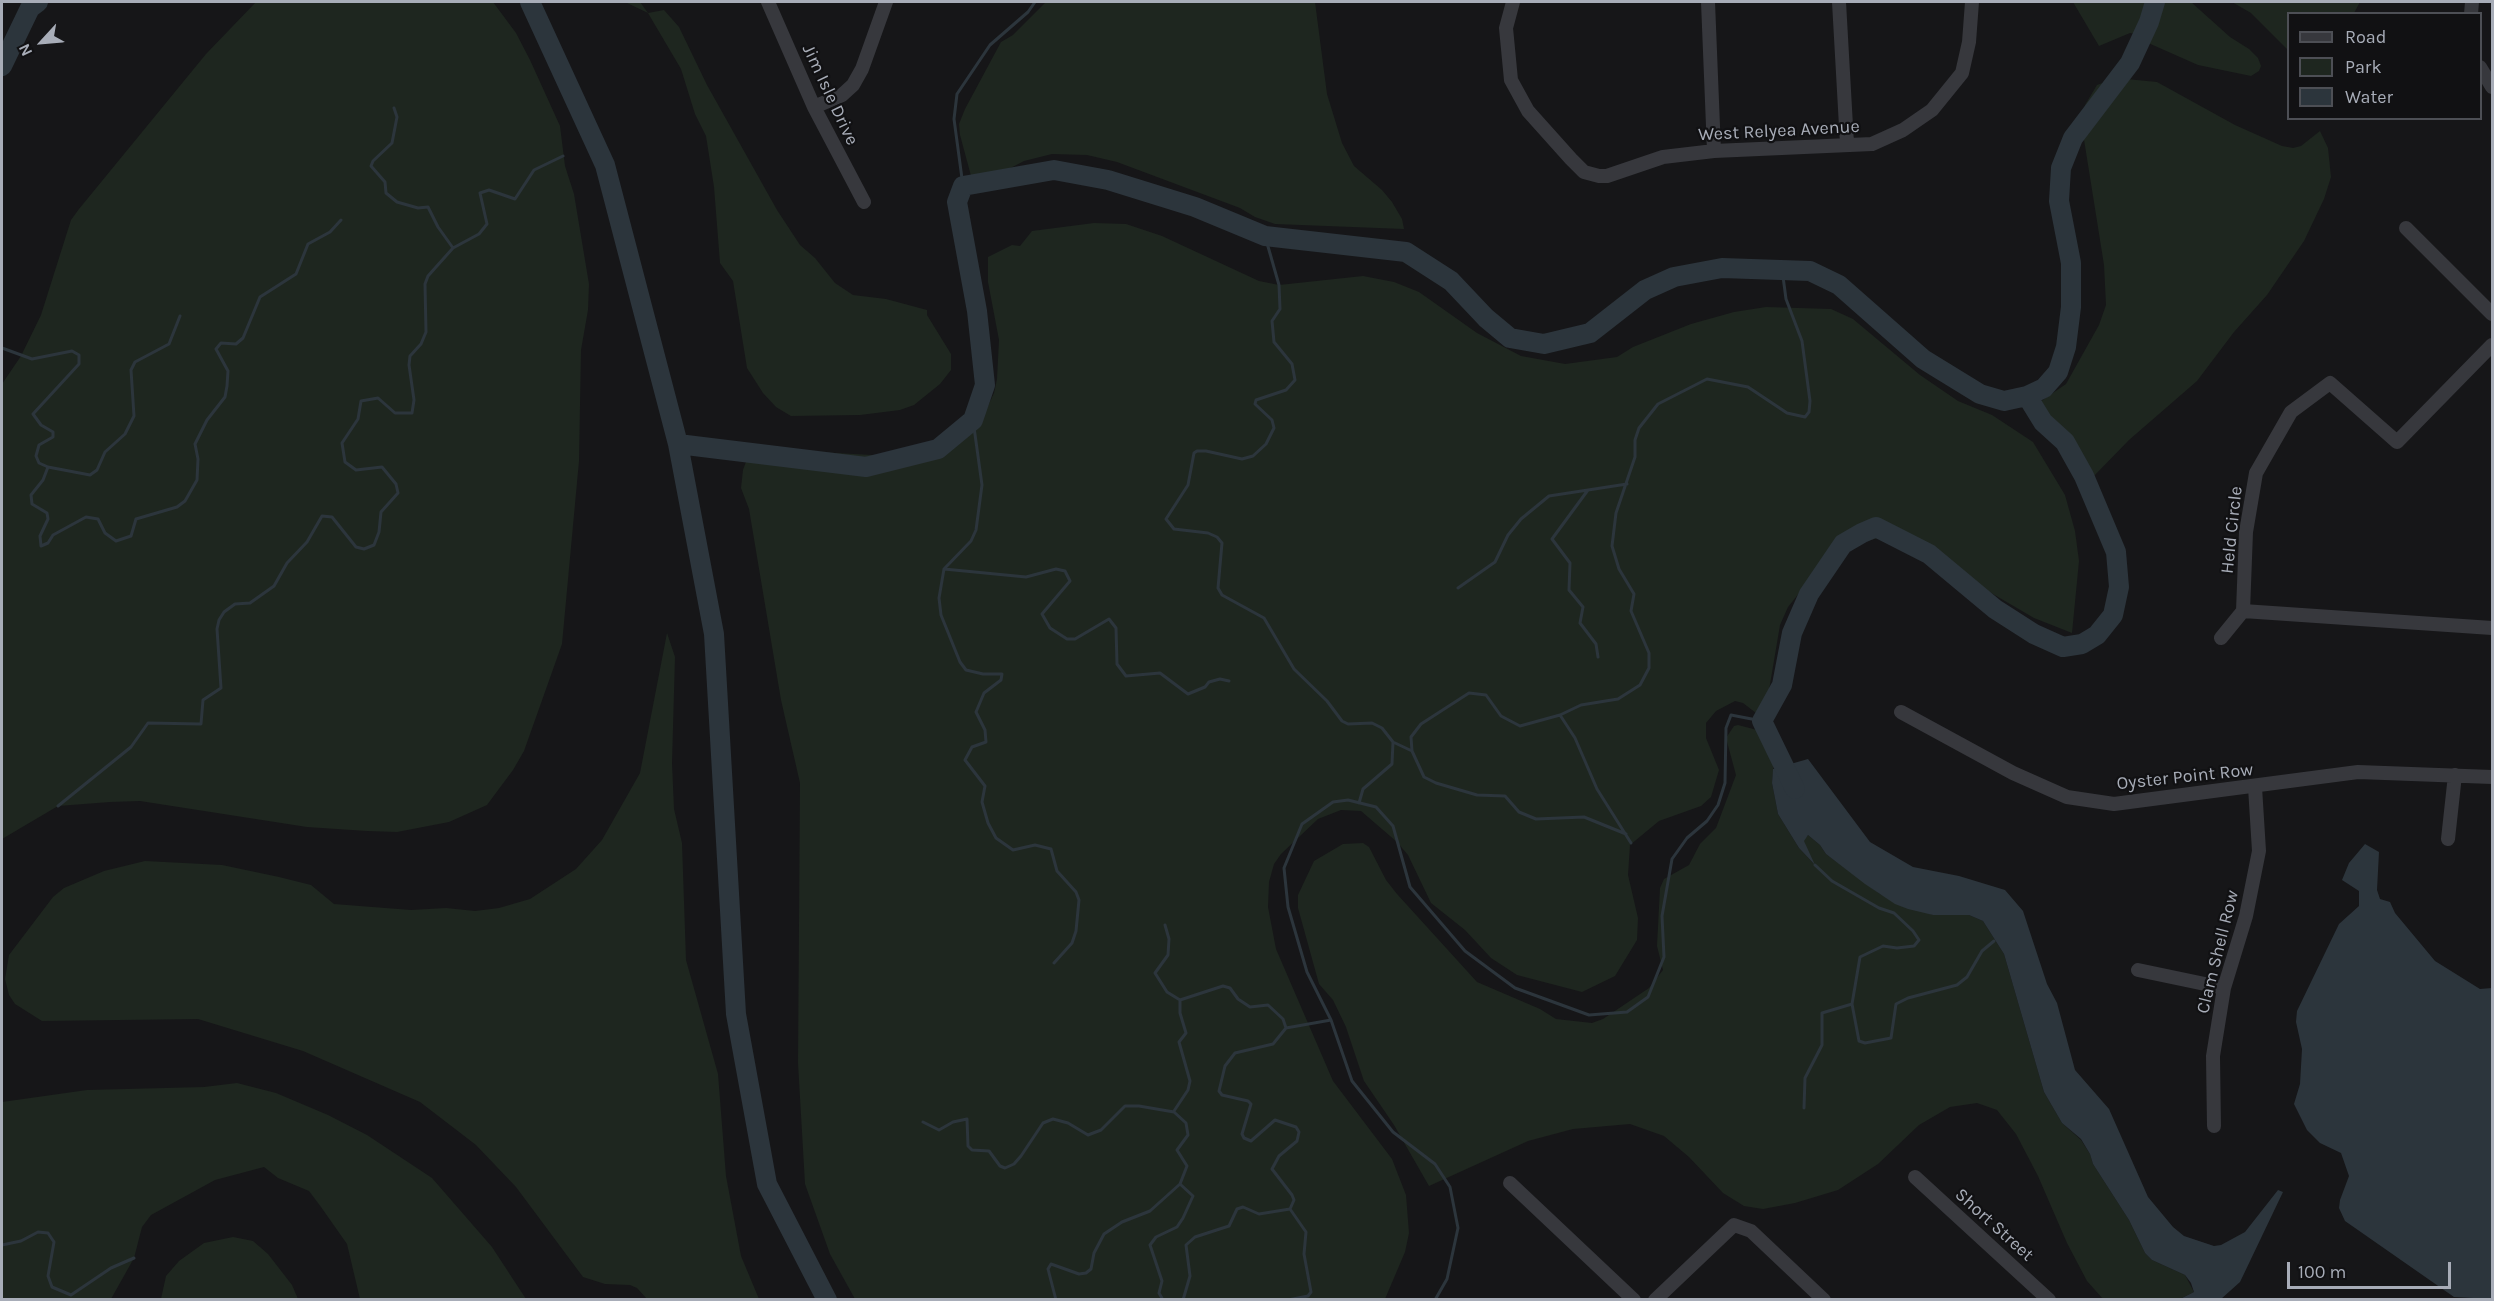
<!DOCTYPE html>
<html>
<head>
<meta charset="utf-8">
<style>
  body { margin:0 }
  #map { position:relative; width:2494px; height:1301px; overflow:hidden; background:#161618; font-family:Karla,sans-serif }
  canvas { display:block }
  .frame { position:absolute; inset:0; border:3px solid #a8adb8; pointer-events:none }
  .legend { position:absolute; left:2287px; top:12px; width:195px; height:108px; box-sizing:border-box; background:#111113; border:2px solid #4d4f55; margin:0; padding:8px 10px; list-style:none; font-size:18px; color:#a8adb8 }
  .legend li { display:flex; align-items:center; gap:12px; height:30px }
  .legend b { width:30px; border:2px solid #4d4f55 }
  .north { position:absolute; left:12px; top:12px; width:60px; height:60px; -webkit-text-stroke:4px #111113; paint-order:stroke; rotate:244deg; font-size:16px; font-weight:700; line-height:24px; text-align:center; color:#a8adb8 }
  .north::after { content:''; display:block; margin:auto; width:21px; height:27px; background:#a8adb8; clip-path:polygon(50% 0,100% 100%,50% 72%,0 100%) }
  .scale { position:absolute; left:2287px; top:1262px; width:164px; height:27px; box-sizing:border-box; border:3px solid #a8adb8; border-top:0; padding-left:8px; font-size:18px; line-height:21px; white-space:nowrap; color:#a8adb8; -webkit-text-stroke:4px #111113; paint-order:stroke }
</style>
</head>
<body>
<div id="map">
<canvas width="2494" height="1301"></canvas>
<div class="frame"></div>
<ul class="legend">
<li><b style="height:8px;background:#37383d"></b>Road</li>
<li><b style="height:16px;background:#1e261f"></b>Park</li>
<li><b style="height:16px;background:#2c353c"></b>Water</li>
</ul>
<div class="north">N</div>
<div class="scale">100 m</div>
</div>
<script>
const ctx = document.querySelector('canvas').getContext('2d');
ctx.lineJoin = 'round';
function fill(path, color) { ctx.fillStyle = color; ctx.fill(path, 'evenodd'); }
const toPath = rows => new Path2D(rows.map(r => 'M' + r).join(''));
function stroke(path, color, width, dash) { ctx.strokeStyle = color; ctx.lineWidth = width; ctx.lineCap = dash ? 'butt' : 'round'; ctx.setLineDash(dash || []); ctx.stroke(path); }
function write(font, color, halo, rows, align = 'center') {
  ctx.font = font + ' Karla,sans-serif'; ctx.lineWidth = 4.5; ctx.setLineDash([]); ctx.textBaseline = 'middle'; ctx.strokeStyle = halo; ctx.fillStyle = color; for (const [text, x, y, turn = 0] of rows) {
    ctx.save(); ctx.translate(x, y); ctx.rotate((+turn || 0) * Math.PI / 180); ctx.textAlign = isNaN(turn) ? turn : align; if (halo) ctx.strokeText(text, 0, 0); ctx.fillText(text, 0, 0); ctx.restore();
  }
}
fill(toPath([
  [256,2,493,2,516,33,530,60,560,126,565,166,574,194,589,284,588,310,581,350,579,461,562,644,524,751,513,770,487,805,449,822,397,832,367,831,307,827,140,801,110,802,58,806,2,839,2,384,21,356,41,315,71,220,79,209,206,54],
  [625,2,640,2,648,13,664,10,679,27,707,85,777,210,800,245,815,258,835,283,853,295,886,299,927,310,927,315,951,354,951,370,940,384,914,405,900,410,860,415,791,416,776,407,763,393,747,368,733,281,720,263,714,187,706,136,695,114,681,69,648,13],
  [1046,2,1315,2,1327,94,1342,143,1354,166,1382,190,1392,202,1402,219,1404,229,1275,224,1255,217,1240,208,1117,162,1087,155,1052,154,1024,161,974,187,960,135,959,124,965,109,1001,42,1013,35],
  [2073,2,2191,2,2230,37,2249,49,2258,58,2261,66,2259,71,2251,76,2198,65,2146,42,2137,34,2130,33,2099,46],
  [2232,2,2360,2,2354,13,2288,14,2288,50,2251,13],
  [2116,78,2157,82,2235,125,2282,146,2293,148,2301,146,2320,131,2328,148,2331,177,2324,199,2304,241,2267,295,2234,332,2197,381,2129,440,2093,477,2062,429,2034,406,2066,384,2099,325,2106,305,2104,265,2082,127,2085,105,2097,85],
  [1094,223,1126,224,1162,236,1259,281,1279,285,1363,276,1394,282,1419,292,1477,333,1521,356,1565,364,1617,357,1633,347,1691,324,1734,312,1766,307,1831,309,1853,319,1920,375,1958,401,1992,415,2033,442,2065,495,2075,531,2079,561,2072,633,2034,618,1981,587,1940,554,1912,539,1878,538,1849,546,1804,587,1788,607,1780,625,1766,708,1756,713,1743,703,1735,701,1716,711,1706,723,1706,738,1719,770,1711,797,1701,806,1659,821,1630,845,1628,875,1638,918,1637,940,1615,976,1582,992,1517,975,1491,958,1465,930,1431,903,1408,855,1397,842,1361,811,1341,810,1318,819,1281,854,1274,864,1269,882,1268,907,1276,949,1333,1081,1392,1159,1406,1195,1409,1233,1405,1252,1385,1299,855,1299,830,1254,805,1184,798,1063,800,783,781,700,749,509,741,488,743,470,747,459,754,455,782,450,890,456,942,444,966,434,980,423,994,393,997,379,999,340,988,282,988,257,1012,245,1020,246,1032,231],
  [667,633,675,657,672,763,674,809,682,843,686,960,718,1074,726,1176,741,1256,759,1299,647,1299,637,1288,630,1285,605,1284,583,1277,516,1187,476,1145,420,1102,303,1051,198,1019,42,1021,15,1004,9,995,5,979,9,955,53,897,64,888,104,871,145,861,222,865,279,877,311,885,334,904,411,910,446,908,475,911,499,908,530,899,576,869,602,840,640,773],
  [1738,725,1757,730,1766,739,1774,760,1772,783,1778,814,1799,848,1813,863,1803,840,1808,835,1820,845,1826,854,1880,894,1933,915,1969,915,1983,921,2004,954,2044,1092,2062,1123,2081,1140,2090,1154,2093,1164,2129,1220,2145,1253,2152,1260,2185,1275,2194,1292,2180,1299,2103,1299,2087,1281,2067,1243,2038,1176,2016,1134,1997,1110,1977,1103,1950,1107,1919,1125,1878,1164,1838,1190,1795,1203,1763,1209,1744,1206,1723,1193,1689,1157,1664,1136,1630,1124,1573,1129,1528,1141,1429,1186,1394,1125,1364,1081,1346,1027,1333,1000,1319,984,1298,908,1298,895,1314,861,1343,844,1363,843,1369,847,1386,880,1397,894,1477,982,1540,1009,1556,1019,1592,1023,1603,1019,1649,988,1663,970,1657,946,1660,888,1664,879,1689,865,1700,844,1716,828,1736,775,1726,738,1734,726],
  [237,1083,276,1093,328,1115,367,1135,432,1178,492,1247,526,1299,360,1299,347,1244,321,1207,309,1191,278,1178,264,1167,215,1180,151,1215,142,1227,134,1258,111,1299,2,1299,2,1102,87,1090,204,1087],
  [233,1237,253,1241,268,1254,292,1285,298,1299,161,1299,166,1276,179,1261,204,1243]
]), '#1e261f');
fill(toPath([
  [1808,759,1870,842,1913,867,1959,876,2005,890,2023,911,2047,984,2057,1003,2075,1070,2109,1109,2148,1197,2173,1227,2184,1236,2214,1246,2221,1245,2245,1232,2278,1190,2283,1192,2240,1282,2221,1299,2180,1299,2194,1292,2191,1283,2185,1275,2152,1260,2145,1253,2129,1220,2093,1164,2090,1154,2081,1139,2062,1123,2044,1092,2004,954,1983,921,1969,915,1933,915,1908,909,1895,904,1865,884,1826,854,1820,845,1808,835,1804,841,1815,865,1799,848,1778,814,1772,783,1773,769],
  [2365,844,2379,852,2377,890,2380,899,2390,902,2395,913,2435,961,2480,989,2492,988,2492,1299,2454,1297,2345,1221,2339,1208,2340,1200,2349,1176,2341,1153,2320,1143,2307,1130,2294,1104,2300,1084,2302,1049,2296,1022,2297,1011,2339,924,2359,906,2359,891,2342,880,2349,863]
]), '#2c353c');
stroke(toPath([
  [394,108,397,117,392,143,373,161,371,166,385,182,386,193,397,202,418,208,428,207,438,227,453,248],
  [963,186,954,119,957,94,990,45,1028,12,1035,2],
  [1265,236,1279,285,1280,309,1272,321,1274,342,1292,364,1295,380,1286,390,1256,400,1255,404,1272,420,1274,428,1266,444,1253,456,1242,459,1206,451,1197,451,1194,453,1188,485,1166,519,1174,529,1208,533,1217,537,1222,543,1218,588,1222,595,1264,618,1294,669,1327,701,1342,721,1348,724,1372,723,1382,728,1393,742,1412,751],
  [2,348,32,359,72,351,79,355,79,364,33,414,41,425,53,432,53,437,39,445,36,456,39,463,48,467,90,475,97,470,105,452,125,434,134,416,131,370,135,362,169,344,180,316],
  [973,420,982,485,976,530,971,541,944,569,939,598,941,615,960,662,966,670,983,674,1002,674,1001,680,984,693,976,712,985,730,986,742,972,747,965,760,985,786,982,802,988,823,996,838,1013,850,1035,845,1051,849,1057,871,1076,892,1079,900,1076,931,1072,943,1054,963],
  [48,467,43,480,31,495,32,504,47,513,48,519,40,536,41,546,48,543,53,535,86,517,98,519,105,533,116,541,131,536,136,519,177,507,185,501,197,480,198,459,195,444,207,420,225,397,227,386,228,371,216,349,221,343,236,344,243,338,260,297,296,274,308,244,330,232,341,220],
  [1588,490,1552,539,1570,563,1569,590,1583,607,1580,623,1596,644,1598,657],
  [944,569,1026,577,1056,569,1065,571,1070,581,1042,614,1050,628,1067,639,1075,639,1109,619,1116,628,1117,664,1126,676,1160,673,1188,694,1205,687,1209,682,1220,679,1229,681],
  [1458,588,1495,562,1508,535,1521,519,1549,496,1627,484],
  [1560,715,1575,738,1597,789,1631,843],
  [1359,803,1363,789,1392,764,1393,742],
  [58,806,131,747,148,723,201,724,203,700,221,688,217,629,219,620,224,612,235,604,250,603,274,586,287,563,307,542,322,516,332,517,356,547,364,549,374,545,379,532,381,512,398,493,396,484,382,467,356,470,345,462,342,443,358,419,361,401,378,398,395,413,412,413,414,400,409,365,410,356,421,344,426,332,425,284,428,276,453,248,479,234,487,224,480,193,489,190,515,199,534,170,563,156],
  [1626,834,1584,817,1536,819,1519,812,1505,796,1477,795,1436,783,1424,777,1412,751,1411,737,1421,724,1469,693,1486,695,1501,716,1520,726,1560,715,1581,705,1618,699,1640,685,1649,668,1649,653,1631,611,1634,594,1619,569,1612,546,1616,513,1635,457,1635,440,1639,428,1658,404,1707,379,1748,387,1787,413,1805,417,1809,412,1810,401,1802,341,1786,299,1782,269],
  [1815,865,1832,881,1879,908,1894,913,1913,931,1919,940,1914,946,1897,948,1883,946,1860,957,1852,1004,1859,1041,1865,1043,1891,1038,1896,1004,1908,998,1957,985,1967,977,1982,951,1994,941],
  [1165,925,1169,939,1168,955,1155,973,1167,992,1180,1000],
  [1180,1000,1223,986,1230,988,1238,999,1250,1007,1268,1005,1283,1019,1286,1028],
  [1804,1108,1805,1078,1822,1045,1822,1013,1852,1004],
  [1174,1111,1188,1090,1190,1081,1179,1042,1186,1033,1180,1013,1180,1000],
  [923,1122,939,1130,953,1122,967,1119,968,1146,972,1150,989,1151,1000,1166,1005,1168,1014,1164,1021,1156,1043,1123,1053,1119,1068,1123,1088,1135,1101,1130,1125,1106,1139,1106,1174,1112,1186,1123,1188,1135,1177,1150,1187,1166,1180,1184,1150,1211,1122,1222,1104,1234,1094,1253,1091,1269,1086,1273,1079,1274,1051,1264,1048,1269,1056,1300],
  [1290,1209,1294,1200,1292,1195,1272,1169,1279,1156,1297,1141,1299,1132,1296,1127,1275,1120,1251,1141,1244,1138,1242,1134,1251,1104,1248,1101,1222,1095,1219,1091,1225,1066,1235,1053,1273,1044,1286,1028,1331,1020],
  [2,1245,21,1241,38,1232,48,1233,54,1242,48,1276,52,1287,71,1295,111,1268,134,1258],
  [1163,1300,1159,1293,1162,1281,1150,1245,1156,1237,1177,1227,1183,1218,1193,1196,1180,1184],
  [1183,1300,1190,1276,1186,1245,1195,1237,1229,1226,1237,1209,1243,1207,1259,1214,1290,1209],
  [1288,1300,1308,1296,1311,1292,1304,1254,1306,1232,1290,1209],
  [1435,1300,1447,1279,1458,1228,1450,1187,1435,1164,1393,1132,1352,1081,1331,1020,1307,972,1288,907,1284,868,1302,824,1333,802,1348,800,1376,807,1393,826,1410,887,1465,951,1515,988,1589,1015,1627,1012,1648,997,1664,957,1662,916,1672,859,1687,838,1707,821,1718,805,1725,783,1726,728,1731,715,1762,721]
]), '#2c353c', 3);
stroke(toPath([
  [530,2,605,165,678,444,714,634,736,1014,767,1184,827,1300],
  [2,66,30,8,38,2],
  [678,444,866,467,938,449,973,420,985,385,977,311,957,202,963,186,1054,170,1108,180,1195,207,1265,236,1406,252,1451,281,1486,318,1510,338,1544,344,1590,333,1645,290,1674,277,1722,268,1810,271,1839,285,1923,359,1980,394,2004,401,2027,396,2044,388,2058,372,2066,347,2071,307,2071,263,2059,201,2061,168,2073,138,2130,63,2149,22,2155,2],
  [1795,789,1762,721,1782,685,1792,633,1809,594,1843,544,1862,533,1876,527,1929,554,1995,609,2034,634,2063,647,2082,644,2097,635,2113,615,2119,587,2116,552,2084,476,2065,442,2043,422,2027,396]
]), '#2c353c', 20);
stroke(toPath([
  [768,2,814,107,864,202],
  [1513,2,1506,28,1511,80,1528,111,1571,159,1584,172,1599,176,1607,176,1663,157,1714,151,1872,144,1903,130,1932,110,1962,73,1969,42,1972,2],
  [1708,2,1714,151],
  [1839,2,1847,144],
  [2471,14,2472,2],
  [2480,67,2492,87],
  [814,107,842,95,853,85,862,69,886,2],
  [2406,228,2492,314],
  [2243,611,2246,532,2256,473,2291,412,2330,383,2397,442,2492,345],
  [2221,638,2243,611,2492,628],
  [1901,712,2013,773,2067,797,2114,804,2358,772,2492,777],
  [2448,839,2455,775],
  [2138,970,2224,988],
  [2214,1126,2213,1056,2224,988,2246,916,2259,851,2255,787],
  [1915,1177,2049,1300],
  [1510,1183,1634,1300],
  [1655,1300,1734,1225,1751,1231,1824,1300]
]), '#37383d', 14);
write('18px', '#a8adb8', '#111113', [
  ["Jim Isle Drive",830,95,65],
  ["West Relyea Avenue",1779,131,-3],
  ["Held Circle",2232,530,-84],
  ["Oyster Point Row",2185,777,-6],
  ["Clam Shell Row",2218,952,-76],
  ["Short Street",1994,1225,42]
]);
</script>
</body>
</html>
